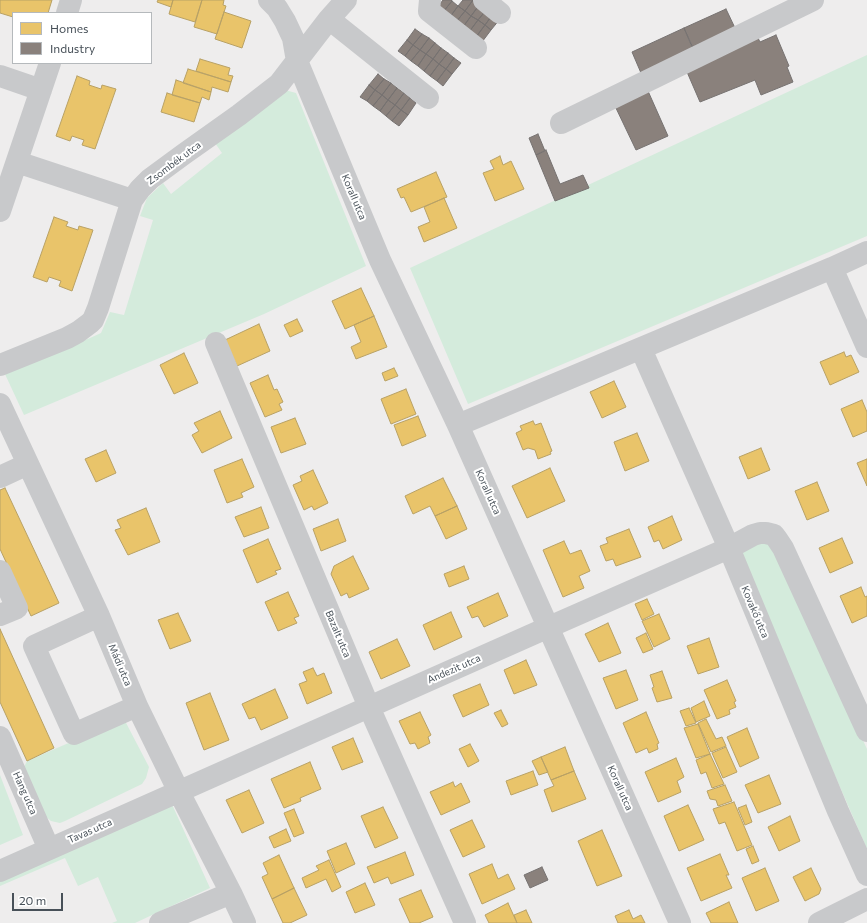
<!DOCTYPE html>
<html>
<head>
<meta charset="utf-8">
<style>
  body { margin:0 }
  #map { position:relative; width:867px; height:923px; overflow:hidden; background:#eeeded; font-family:Commissioner,sans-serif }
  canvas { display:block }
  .legend { position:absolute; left:12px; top:12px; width:140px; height:52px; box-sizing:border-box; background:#fff; border:1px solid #b5b9bc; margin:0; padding:5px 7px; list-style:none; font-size:12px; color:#475058 }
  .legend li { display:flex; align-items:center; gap:8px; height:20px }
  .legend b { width:20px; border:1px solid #b5b9bc }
  .scale { position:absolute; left:12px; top:893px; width:51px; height:18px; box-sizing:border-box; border:2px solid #475058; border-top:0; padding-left:5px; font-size:12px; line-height:14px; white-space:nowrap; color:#475058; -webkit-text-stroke:3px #fff; paint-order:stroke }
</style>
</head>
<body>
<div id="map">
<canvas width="867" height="923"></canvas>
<ul class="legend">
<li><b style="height:11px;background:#e9c46a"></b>Homes</li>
<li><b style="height:11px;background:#8a817c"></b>Industry</li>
</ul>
<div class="scale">20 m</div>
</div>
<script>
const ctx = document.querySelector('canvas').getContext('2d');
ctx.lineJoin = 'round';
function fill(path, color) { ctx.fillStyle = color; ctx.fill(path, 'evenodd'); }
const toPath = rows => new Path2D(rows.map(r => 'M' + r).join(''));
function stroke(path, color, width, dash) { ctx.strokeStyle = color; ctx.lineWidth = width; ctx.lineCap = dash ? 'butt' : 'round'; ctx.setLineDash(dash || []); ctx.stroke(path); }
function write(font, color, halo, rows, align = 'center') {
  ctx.font = font + ' Commissioner,sans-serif'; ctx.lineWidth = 4; ctx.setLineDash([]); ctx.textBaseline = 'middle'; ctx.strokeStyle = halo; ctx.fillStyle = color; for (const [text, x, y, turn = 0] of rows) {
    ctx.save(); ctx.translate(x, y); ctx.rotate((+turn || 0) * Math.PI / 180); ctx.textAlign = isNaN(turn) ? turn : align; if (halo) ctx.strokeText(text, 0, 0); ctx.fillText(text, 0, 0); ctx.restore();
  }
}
fill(toPath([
  [867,55,867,236,468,404,410,268],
  [285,90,296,93,366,266,264,314,24,415,4,372,90,338,101,333,110,312,124,315,153,220,140,216,147,198,163,183,171,194,222,153,215,143],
  [768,540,809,624,867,749,867,849,751,583,737,546],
  [124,719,149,767,146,778,142,784,65,821,60,823,51,821,45,816,23,769,27,761],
  [0,775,23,835,0,845],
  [170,800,210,888,135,923,112,923,117,921,98,877,78,886,65,858,0,886,0,875]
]), '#d4ebdc');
const homes = toPath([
  [0,0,52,0,48,13,13,13,13,17,0,13,0,0],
  [158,0,173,0,171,7,157,2,158,0],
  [173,0,202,0,195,22,169,14,173,0],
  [202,0,224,0,223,5,226,6,217,34,194,27,202,0],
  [224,12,251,21,242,48,215,39,224,12],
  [200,59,230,68,228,75,233,76,231,82,196,71,200,59],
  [188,69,231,82,228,92,212,87,211,92,183,83,188,69],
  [77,76,90,81,89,85,101,89,102,85,116,89,95,149,82,145,84,140,72,136,70,141,56,136,77,76],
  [176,80,211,92,209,100,202,97,200,103,172,95,176,80],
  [167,93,200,103,194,122,161,112,167,93],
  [500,156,503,165,511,161,524,189,495,201,483,173,494,169,490,161,500,156],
  [436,172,447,197,411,212,404,197,401,198,397,189,436,172],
  [444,198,457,228,424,242,418,227,430,222,424,207,444,198],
  [54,217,68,222,66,226,78,230,79,226,93,230,72,291,59,286,61,281,49,277,47,282,33,277,54,217],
  [361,288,374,316,345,329,332,301,361,288],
  [374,316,387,347,356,359,351,347,361,342,354,325,374,316],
  [297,319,303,331,290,337,284,325,297,319],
  [259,324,270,351,237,366,225,340,259,324],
  [844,352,846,357,851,355,859,372,830,385,820,362,844,352],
  [184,353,198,383,174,394,160,365,184,353],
  [394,368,398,376,385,381,382,373,394,368],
  [268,375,274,390,277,389,283,402,279,404,282,410,265,417,250,383,268,375],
  [614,381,626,407,602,418,590,392,614,381],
  [406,389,416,414,391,424,381,399,406,389],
  [862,400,867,412,867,431,853,437,841,409,862,400],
  [220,411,232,438,202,453,192,435,199,431,194,423,220,411],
  [418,416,426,436,402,446,394,425,418,416],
  [295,418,306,444,281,453,271,427,295,418],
  [533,421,535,425,541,423,552,451,550,452,551,454,538,459,535,450,528,448,523,450,516,433,522,430,520,426,533,421],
  [637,433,649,461,625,471,614,442,637,433],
  [761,448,770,470,748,479,739,457,761,448],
  [106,450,116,473,96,482,85,459,106,450],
  [242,459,254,487,241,493,243,497,227,503,214,470,242,459],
  [867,459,867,486,857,463,867,459],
  [550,468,565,501,527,518,512,486,550,468],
  [313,470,328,503,314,510,312,506,304,510,293,485,302,481,300,476,313,470],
  [443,478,457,506,435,516,430,506,413,514,405,496,443,478],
  [817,482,829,511,807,520,795,491,817,482],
  [5,488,59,603,31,616,0,549,0,490,5,488],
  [457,506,467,529,446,539,435,516,457,506],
  [261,507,269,528,244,537,235,517,261,507],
  [146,508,160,542,128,555,115,530,121,528,117,520,146,508],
  [672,516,682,540,663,549,659,540,654,542,648,527,672,516],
  [338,519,346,541,321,551,313,529,338,519],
  [629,529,641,557,616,566,613,559,606,561,600,546,608,543,606,538,629,529],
  [842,538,853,563,830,573,819,548,842,538],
  [268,539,281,569,275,571,277,574,257,583,243,550,268,539],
  [564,541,570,554,581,550,590,571,579,576,584,588,563,597,543,550,564,541],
  [353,556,369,589,349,598,347,593,341,596,331,574,334,566,353,556],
  [464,566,469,579,449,587,444,574,464,566],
  [861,587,865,597,867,596,867,616,852,623,840,596,861,587],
  [288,592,299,616,294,618,297,623,278,631,265,602,288,592],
  [498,593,508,616,484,627,478,616,472,618,467,607,498,593],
  [647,599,654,614,642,620,635,604,647,599],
  [451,612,462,637,434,650,423,625,451,612],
  [178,613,191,641,170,649,158,620,178,613],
  [659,614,670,639,654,647,642,621,659,614],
  [608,623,621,653,599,662,585,634,608,623],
  [0,629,54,748,27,761,0,702,0,629],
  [646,633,653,649,643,653,636,638,646,633],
  [709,638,719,667,698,674,687,646,709,638],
  [397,639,410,666,381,679,369,652,397,639],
  [526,660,537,685,514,694,504,670,526,660],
  [313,668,317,676,324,673,332,693,307,704,299,684,307,681,303,672,313,668],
  [626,670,638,700,616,709,603,678,626,670],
  [662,671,672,698,657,702,652,688,654,687,650,675,662,671],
  [727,680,736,701,734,702,736,707,729,710,730,714,717,719,704,690,727,680],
  [480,684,489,705,463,717,453,695,480,684],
  [275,689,288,718,261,730,255,717,249,719,242,704,275,689],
  [210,693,229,740,204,750,186,703,210,693],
  [704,701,710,716,696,722,691,708,704,701],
  [689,708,696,723,686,726,680,711,689,708],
  [501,710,508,724,502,727,494,713,501,710],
  [420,712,431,735,428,737,430,743,418,749,415,743,410,744,399,721,420,712],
  [646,712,659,743,657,744,658,749,649,753,647,748,636,753,623,723,646,712],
  [706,719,716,739,722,737,726,746,711,752,698,723,706,719],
  [698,724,710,754,696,758,684,728,698,724],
  [747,728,759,758,740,767,727,737,747,728],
  [353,738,363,762,342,770,332,747,353,738],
  [470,744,479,761,468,767,459,749,470,744],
  [565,747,574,771,551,780,541,757,565,747],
  [726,747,737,772,723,778,712,753,726,747],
  [710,754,724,784,712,788,706,772,701,774,696,760,710,754],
  [541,757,548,772,539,775,532,761,541,757],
  [676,758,684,777,677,781,681,792,658,802,645,772,676,758],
  [310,762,321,789,300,798,301,801,284,808,271,779,310,762],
  [533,771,538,785,511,795,506,781,533,771],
  [574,771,586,799,552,812,544,790,554,786,551,780,574,771],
  [769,775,781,804,758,813,745,785,769,775],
  [453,782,455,787,461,783,470,802,441,815,430,792,453,782],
  [725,785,732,801,718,806,716,800,710,799,707,791,725,785],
  [249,790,264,823,242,833,226,800,249,790],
  [734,802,752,845,737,851,725,822,719,824,713,809,734,802],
  [688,805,704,840,679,851,664,816,688,805],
  [746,805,752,822,745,825,738,808,746,805],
  [383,807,398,838,375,848,361,816,383,807],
  [294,809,304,833,294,837,284,813,294,809],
  [790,816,800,841,779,851,768,827,790,816],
  [472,820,485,847,463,857,450,830,472,820],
  [286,829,291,841,274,848,269,837,286,829],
  [602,830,622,876,597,886,578,841,602,830],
  [346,843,355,864,336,873,327,851,346,843],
  [753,846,759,861,752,864,746,849,753,846],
  [405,852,414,875,391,884,388,877,374,883,367,867,405,852],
  [720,854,729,875,726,875,732,888,701,901,687,868,720,854],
  [279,855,294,888,272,899,262,877,268,874,263,863,279,855],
  [329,860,341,887,332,892,326,879,306,888,302,878,319,870,316,866,329,860],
  [492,864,498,879,508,874,515,889,482,904,469,874,492,864],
  [765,868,779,901,756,911,742,878,765,868],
  [811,868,821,889,819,894,805,901,793,877,811,868],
  [365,883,375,905,355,913,346,892,365,883],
  [294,888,307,915,290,923,283,923,272,899,294,888],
  [421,890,433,917,419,923,410,923,399,899,421,890],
  [729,902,738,923,711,923,706,913,729,902],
  [508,903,517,923,489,923,485,915,508,903],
  [526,910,532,923,517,923,514,915,526,910],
  [629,910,633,919,641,915,645,923,618,923,615,916,629,910]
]);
fill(homes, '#e9c46a');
stroke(homes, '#b8a165', 1);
const industry = toPath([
  [443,0,451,0,452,1,443,12,437,8,443,0],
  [463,0,473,0,465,11,458,6,463,0],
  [473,0,475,0,480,4,471,16,465,11,473,0],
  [452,1,458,6,450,17,443,12,452,1],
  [480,4,487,9,478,20,471,16,480,4],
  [458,6,465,11,456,22,450,17,458,6],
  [487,9,493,14,485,25,478,20,487,9],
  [726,9,735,28,692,47,684,28,726,9],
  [465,11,471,16,463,27,456,22,465,11],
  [493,14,500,19,491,30,485,25,493,14],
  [471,16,478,20,469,32,463,27,471,16],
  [478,20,485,25,476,37,469,32,478,20],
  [485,25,491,30,482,42,476,37,485,25],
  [684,28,694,50,641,73,632,52,684,28],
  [415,29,422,34,413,45,407,40,415,29],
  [422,34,429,38,420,50,413,45,422,34],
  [776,35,789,66,787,67,793,82,761,95,755,80,700,102,684,65,757,36,760,42,776,35],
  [429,38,435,43,426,54,420,50,429,38],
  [407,40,413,45,405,56,398,51,407,40],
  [435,43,441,48,433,59,426,54,435,43],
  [413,45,420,50,411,61,405,56,413,45],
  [441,48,448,53,439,64,433,59,441,48],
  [420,50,426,54,418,66,411,61,420,50],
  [448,53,454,58,446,69,439,64,448,53],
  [426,54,433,59,424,71,418,66,426,54],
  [454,58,461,63,452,74,446,69,454,58],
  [433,59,439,64,430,76,424,71,433,59],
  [439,64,446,69,437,81,430,76,439,64],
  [446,69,452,74,443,86,437,81,446,69],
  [378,74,384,79,375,90,369,85,378,74],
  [384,79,391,83,382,95,375,90,384,79],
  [391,83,397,88,388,100,382,95,391,83],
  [369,85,375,90,367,101,360,97,369,85],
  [397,88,404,93,395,105,388,100,397,88],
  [375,90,382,95,373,106,367,101,375,90],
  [648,91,668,136,636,150,615,106,648,91],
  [404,93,410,98,401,110,395,105,404,93],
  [382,95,388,100,380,111,373,106,382,95],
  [410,98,416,103,408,115,401,110,410,98],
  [388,100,395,105,386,116,380,111,388,100],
  [395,105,401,110,392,121,386,116,395,105],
  [401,110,408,115,399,126,392,121,401,110],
  [538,134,545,151,536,155,529,138,538,134],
  [546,150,560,184,583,175,589,188,555,201,536,155,546,150],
  [542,867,548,880,530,888,524,875,542,867]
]);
fill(industry, '#8a817c');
stroke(industry, '#767271', 1);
stroke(toPath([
  [269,0,277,8,285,21,293,38,297,61,380,260,458,425,680,923],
  [430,0,429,11,476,48],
  [484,0,500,13],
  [67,13,71,0],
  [329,19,428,98],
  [0,76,41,90],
  [561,123,813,0],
  [17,162,132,200],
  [0,211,50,63],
  [832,268,867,347],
  [216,343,369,707,465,923],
  [641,349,729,548,838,811,867,875],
  [0,365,67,338,78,332,90,323,93,320,98,308,132,200,140,189,150,179,184,154,239,115,279,84,329,19,346,0],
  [0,404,99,616,137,706,179,792,231,893,245,923],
  [458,425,832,268,867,252],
  [0,477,28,464],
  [0,571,17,608,0,615],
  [99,616,34,646,74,734,137,706],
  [0,737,49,849],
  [0,871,549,627,729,548,753,535,760,533,766,533,774,535,777,539,783,548,867,731],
  [160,923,231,893],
  [819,923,867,899]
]), '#c8c9cb', 22);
write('10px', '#475058', '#fff', [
  ["Zsombék utca",174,163,-37],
  ["Korall utca",354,197,67],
  ["Korall utca",488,492,66],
  ["Kovakő utca",755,612,67],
  ["Bazalt utca",338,634,67],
  ["Mádi utca",120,665,67],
  ["Andezit utca",454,669,-24],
  ["Korall utca",620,788,66],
  ["Hang utca",25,793,66],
  ["Tavas utca",90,831,-24]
]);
</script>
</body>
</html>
